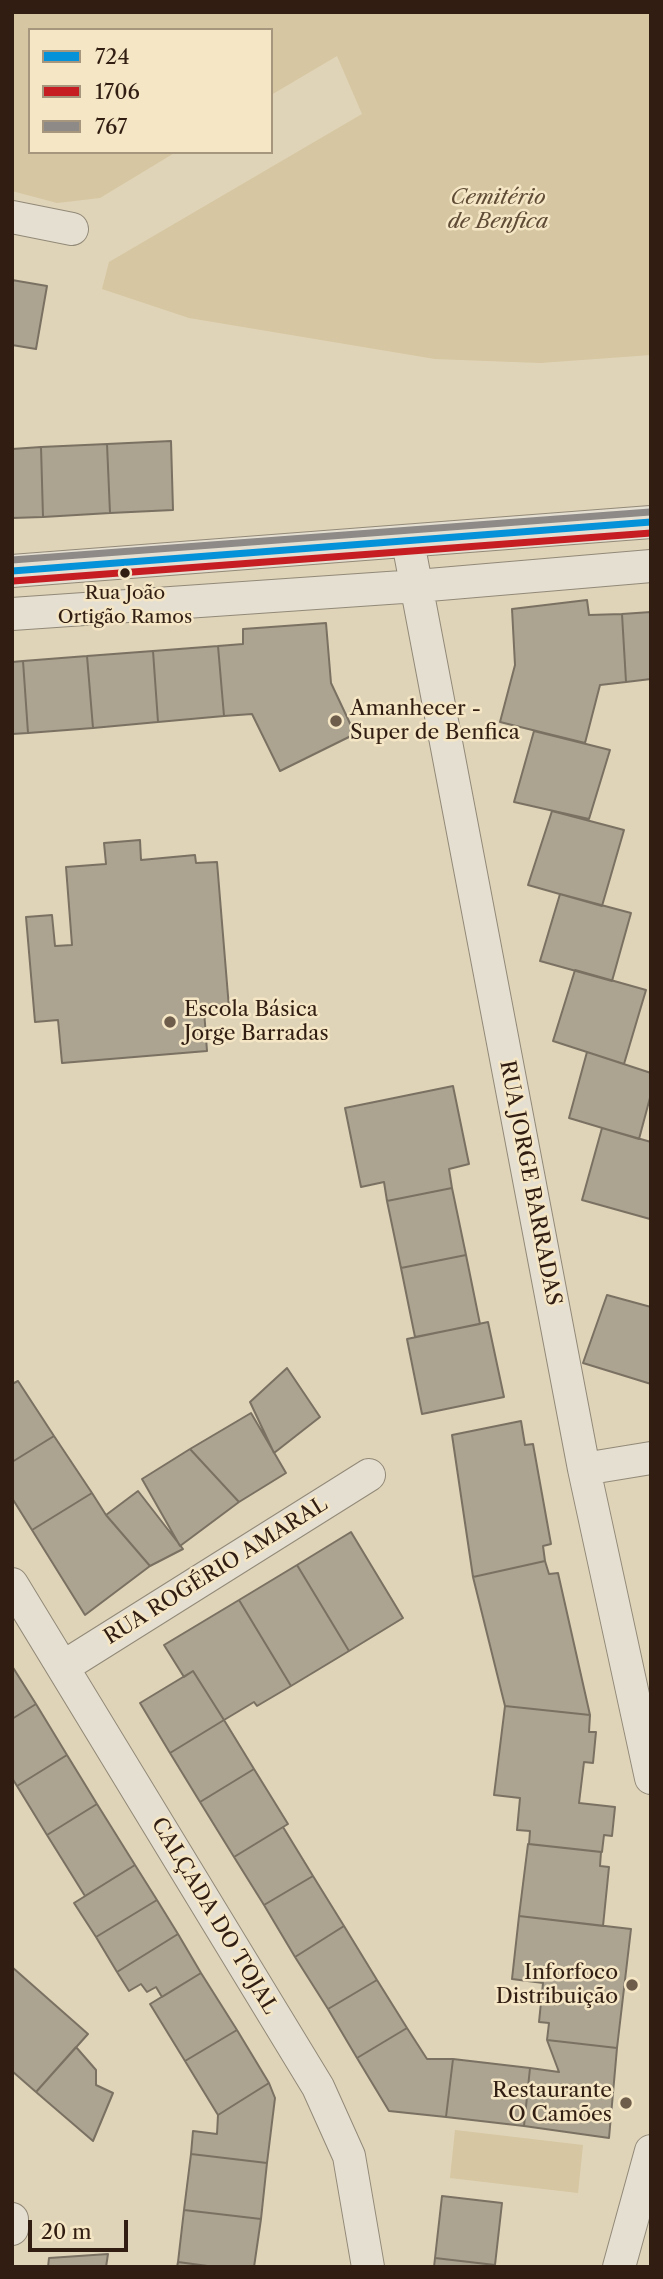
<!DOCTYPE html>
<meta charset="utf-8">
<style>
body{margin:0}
#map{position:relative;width:663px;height:2279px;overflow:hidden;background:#dfd4b8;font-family:"Libre Caslon Text",serif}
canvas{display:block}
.frame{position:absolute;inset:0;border:14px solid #311d11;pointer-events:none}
.legend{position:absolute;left:28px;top:28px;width:245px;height:126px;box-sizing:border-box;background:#f5e7c6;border:2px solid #a7967e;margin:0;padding:9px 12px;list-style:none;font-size:21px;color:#311d11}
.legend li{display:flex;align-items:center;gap:14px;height:35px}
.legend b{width:35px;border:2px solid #a7967e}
.scale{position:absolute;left:28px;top:2220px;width:100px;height:32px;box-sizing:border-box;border:4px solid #311d11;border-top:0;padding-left:9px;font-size:21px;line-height:24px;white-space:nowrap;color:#311d11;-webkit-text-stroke:5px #f5e7c6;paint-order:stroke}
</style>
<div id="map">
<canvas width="663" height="2279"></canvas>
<div class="frame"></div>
<ul class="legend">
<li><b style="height:9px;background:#0592d8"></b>724</li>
<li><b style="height:9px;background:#c61d23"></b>1706</li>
<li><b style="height:9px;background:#8d8a87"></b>767</li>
</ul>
<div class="scale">20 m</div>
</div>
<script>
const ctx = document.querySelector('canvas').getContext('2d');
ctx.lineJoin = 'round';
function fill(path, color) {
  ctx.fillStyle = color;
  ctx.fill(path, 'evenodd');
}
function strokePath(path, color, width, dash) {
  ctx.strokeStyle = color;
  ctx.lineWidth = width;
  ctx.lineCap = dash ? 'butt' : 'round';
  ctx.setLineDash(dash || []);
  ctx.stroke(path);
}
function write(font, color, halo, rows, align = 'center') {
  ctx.font = font + ' "Libre Caslon Text",serif';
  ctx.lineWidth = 5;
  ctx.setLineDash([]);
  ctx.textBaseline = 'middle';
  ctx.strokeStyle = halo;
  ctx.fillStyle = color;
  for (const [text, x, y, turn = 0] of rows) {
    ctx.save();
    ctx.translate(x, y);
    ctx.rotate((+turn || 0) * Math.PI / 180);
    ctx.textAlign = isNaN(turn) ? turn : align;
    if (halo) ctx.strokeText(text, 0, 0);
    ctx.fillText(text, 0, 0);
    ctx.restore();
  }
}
fill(new Path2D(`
 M12 12H651V355L540 363 435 359 189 318 102 289 109 262 362 114 337 56 271 95V30H30V152H176L100 198 57 203 12 191Z
 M455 2130 583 2145 578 2193 450 2178Z`), '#d6c6a1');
const building = new Path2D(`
 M12 280 47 286 36 349 12 345Z
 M171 441 173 510 110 513 107 444Z
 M107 444 110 513 43 517 41 447Z
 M41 447 43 517 12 518V449Z
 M587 600 589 615 622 614 626 682 600 685 585 743 500 722 515 665 512 609Z
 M651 612V679L626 682 622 614Z
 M326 623 331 683 355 734 280 771 252 714 224 716 218 646 243 644V629Z
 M218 646 224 716 158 722 153 651Z
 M153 651 158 722 93 728 87 656Z
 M87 656 93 728 28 733 23 661Z
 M23 661 28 733 12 734V662Z
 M534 731 610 750 589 819 514 802Z
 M552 811 624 830 602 906 528 885Z
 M140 840 141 860 195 855 196 863 217 862 229 1008 204 1010 207 1051 62 1063 58 1020 35 1022 26 917 52 915 55 946 72 945 66 867 106 864 104 843Z
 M560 894 631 913 612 981 540 961Z
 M575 970 646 990 624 1064 553 1041Z
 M587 1052 651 1073V1094L639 1139 569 1118Z
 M453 1086 469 1164 449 1169 452 1188 387 1201 384 1182 361 1187 345 1108Z
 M602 1128 651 1142 650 1219 582 1200Z
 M452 1188 466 1255 401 1268 387 1201Z
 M466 1255 480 1324 415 1337 401 1268Z
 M607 1295 651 1307V1384L583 1363Z
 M488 1322 504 1397 422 1414 407 1339Z
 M287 1368 320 1417 274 1453 250 1402Z
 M18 1381 54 1436 12 1462V1384Z
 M251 1413 286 1473 239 1502 190 1449Z
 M521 1421 525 1445 533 1444 551 1544 543 1546 545 1561 473 1577 452 1435Z
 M54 1436 92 1493 32 1530 12 1498V1462Z
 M190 1449 239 1502 180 1546 142 1479Z
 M138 1491 183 1549 150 1566 106 1515Z
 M92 1493 106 1515 150 1566 85 1615 32 1530Z
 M351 1532 403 1618 349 1651 297 1565Z
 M545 1561 549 1574 558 1573 590 1715 505 1706 473 1577Z
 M297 1565 349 1651 291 1686 239 1600Z
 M239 1600 291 1686 257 1706 254 1702 224 1720 193 1671 184 1677 164 1645Z
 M12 1666 36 1704 12 1719Z
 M193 1671 224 1720 170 1753 140 1703Z
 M36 1704 67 1755 17 1786 12 1778V1719Z
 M505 1706 590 1715 589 1732H596L593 1763 584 1762 579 1803 615 1807 612 1836 604 1835 602 1852 529 1844 530 1831 517 1830 520 1798 494 1795Z
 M224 1720 254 1769 200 1802 170 1753Z
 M67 1755 97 1804 47 1835 17 1786Z
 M254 1769 288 1824 234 1857 200 1802Z
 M97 1804 135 1865 85 1896 47 1835Z
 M283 1827 313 1876 264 1905 234 1857Z
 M528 1844 601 1852 600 1866 609 1867 603 1926 519 1916Z
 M135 1865 157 1900 96 1937 74 1903Z
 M313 1876 344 1926 295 1957 264 1905Z
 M157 1900 178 1934 117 1972 96 1937Z
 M519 1916 631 1929 617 2048 547 2040 549 2023 539 2022 543 1983 512 1979Z
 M344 1926 377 1980 328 2009 295 1957Z
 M178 1934 201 1973 162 1997 156 1987 147 1992 141 1984 129 1991 117 1972Z
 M12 1967 88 2034 36 2092 12 2071Z
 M201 1973 237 2030 185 2061 150 2004Z
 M377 1980 407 2028 357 2058 328 2009Z
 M407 2028 427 2059H453L446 2117 389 2111 357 2058Z
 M237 2030 269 2083 218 2115 185 2061Z
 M547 2040 617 2048 609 2138 524 2126 530 2068 559 2072Z
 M76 2047 96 2070V2085L113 2093 93 2141 36 2092Z
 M453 2059 530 2068 524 2126 446 2117Z
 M269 2083 275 2098 267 2163 191 2154 193 2131 217 2134 218 2115Z
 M191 2154 267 2163 261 2219 184 2210Z
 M442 2196 502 2203 495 2265 435 2258Z
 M184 2210 261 2219 254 2267H215L178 2262Z
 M108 2254 106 2267H48L49 2258Z
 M435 2258 495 2265V2267H434Z
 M178 2262 215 2267H177Z`);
fill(building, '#aca491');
strokePath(building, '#7a7162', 2);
const minor = new Path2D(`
 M12 217 72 229
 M408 542 584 1469 651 1778
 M12 571 651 522
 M12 614 417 586 651 566
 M584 1469 651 1458
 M12 1584 318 2087 349 2156 368 2267
 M63 1667 369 1475
 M12 2219V2229
 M619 2267 651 2151`);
strokePath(minor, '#928978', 34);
strokePath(minor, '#e5dfd1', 32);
strokePath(new Path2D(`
 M12 571 651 522`), '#0592d8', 7);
strokePath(new Path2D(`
 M13 581 651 533`), '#c61d23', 7);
strokePath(new Path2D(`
 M12 560 650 512`), '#8d8a87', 7);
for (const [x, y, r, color] of [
 [125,573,6,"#311d11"],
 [336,721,7,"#6e5d4b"],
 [170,1022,7,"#6e5d4b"],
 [632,1985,7,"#6e5d4b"],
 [626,2103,7,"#6e5d4b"]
]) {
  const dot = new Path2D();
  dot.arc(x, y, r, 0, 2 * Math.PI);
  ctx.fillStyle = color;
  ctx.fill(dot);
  strokePath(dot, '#f5e7c6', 2.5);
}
write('19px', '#311d11', '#f5e7c6', [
 ["Rua João",125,594],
 ["Ortigão Ramos",125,618]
]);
write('italic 21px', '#604c36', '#f5e7c6', [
 ["Cemitério",498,198],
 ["de Benfica",498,222]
]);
write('21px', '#311d11', '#f5e7c6', [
 ["Amanhecer -",350,709],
 ["Super de Benfica",350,733],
 ["Escola Básica",184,1010],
 ["Jorge Barradas",184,1034],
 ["Inforfoco",618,1973,"right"],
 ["Distribuição",618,1997,"right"],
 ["Restaurante",612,2091,"right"],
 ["O Camões",612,2115,"right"]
], 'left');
write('21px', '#311d11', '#f5e7c6', [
 ["RUA JORGE BARRADAS",530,1183,79],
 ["RUA ROGÉRIO AMARAL",216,1571,-32],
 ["CALÇADA DO TOJAL",214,1916,59]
]);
</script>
